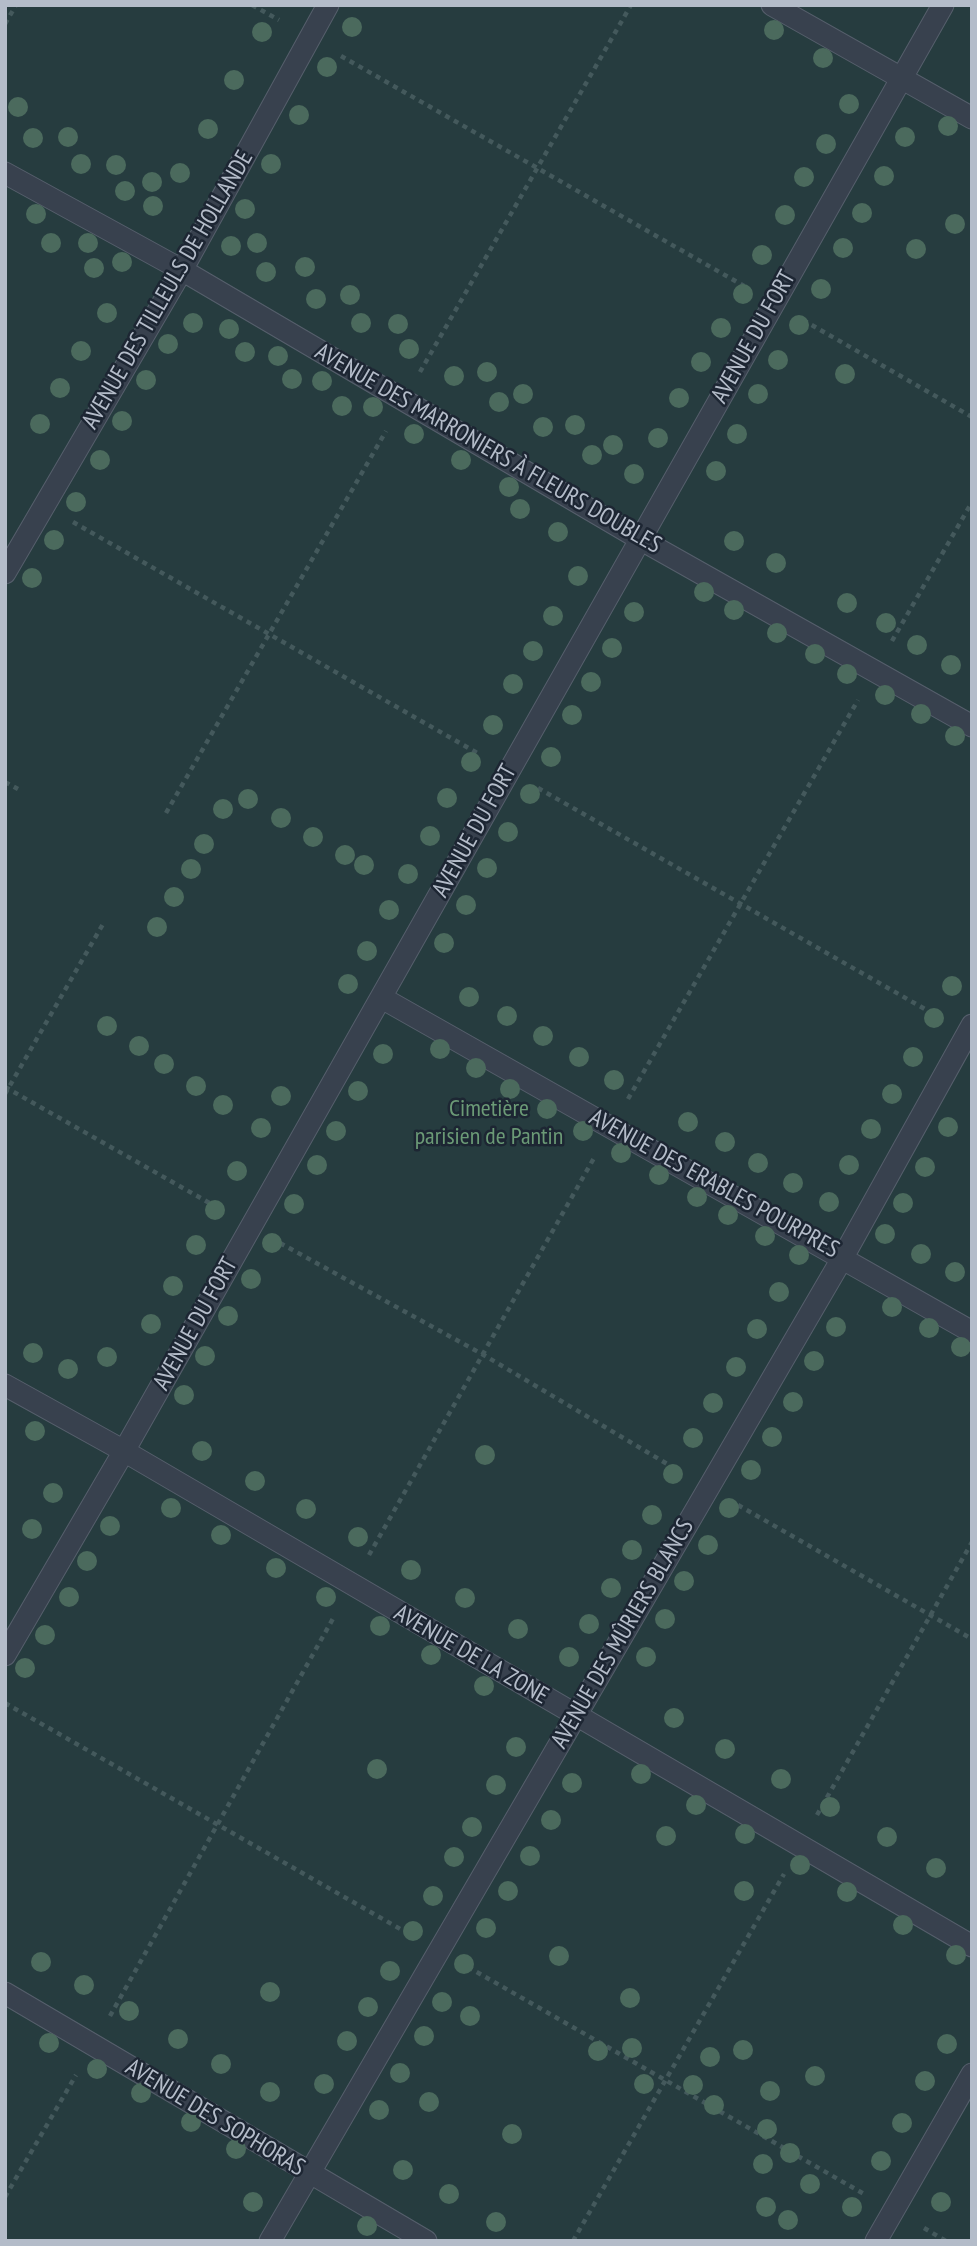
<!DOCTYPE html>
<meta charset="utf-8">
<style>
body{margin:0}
#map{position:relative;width:977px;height:2246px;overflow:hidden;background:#242f3e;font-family:"PT Sans Narrow",sans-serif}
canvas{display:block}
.frame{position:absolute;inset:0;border:7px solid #b4bcc9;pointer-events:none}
</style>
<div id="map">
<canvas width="977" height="2246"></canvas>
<div class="frame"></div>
</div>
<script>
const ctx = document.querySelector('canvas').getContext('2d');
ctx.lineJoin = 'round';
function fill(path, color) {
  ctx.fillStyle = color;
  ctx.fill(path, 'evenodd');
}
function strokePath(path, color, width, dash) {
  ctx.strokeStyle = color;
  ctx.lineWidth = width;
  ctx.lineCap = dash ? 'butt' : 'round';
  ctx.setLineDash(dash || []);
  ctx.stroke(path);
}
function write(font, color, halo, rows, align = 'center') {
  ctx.font = font + ' "PT Sans Narrow",sans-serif';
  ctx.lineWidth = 5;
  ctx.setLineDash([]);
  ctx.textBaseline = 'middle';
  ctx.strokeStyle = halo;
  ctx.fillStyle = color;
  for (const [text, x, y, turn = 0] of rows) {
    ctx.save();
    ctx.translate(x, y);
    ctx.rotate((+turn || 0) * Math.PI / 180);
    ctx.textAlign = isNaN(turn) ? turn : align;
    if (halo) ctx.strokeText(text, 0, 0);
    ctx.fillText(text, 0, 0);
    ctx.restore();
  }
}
fill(new Path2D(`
 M5 5H972V2241H5Z`), '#263c3f');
const service = new Path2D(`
 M772 5 972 118
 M5 173 182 270 640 539 972 726
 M5 573 182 270 328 5
 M382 998 972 1332
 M5 1385 124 1451 972 1946
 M5 1655 124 1451 943 5
 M5 1993 426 2241
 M270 2241 843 1257 972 1025
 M876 2241 972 2074`);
strokePath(service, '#565f6c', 23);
strokePath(new Path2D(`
 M252 5 279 20
 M5 24 16 5
 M341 56 744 286
 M803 320 972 417
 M420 372 631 5
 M73 522 479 754
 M892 641 972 502
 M5 782 18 789
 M538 788 937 1016
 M166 813 386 431
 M5 1087 220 1209
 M5 1094 103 924
 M628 1099 858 700
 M280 1243 482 1354 679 1471
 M738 1505 972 1639
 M369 1555 594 1158
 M5 1703 409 1934
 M817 1815 972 1542
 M468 1967 864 2194
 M110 2016 335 1615
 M5 2197 76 2075
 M924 2228 946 2241
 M573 2241 784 1874`), '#44595c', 4.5, [5, 5]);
strokePath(service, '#38414e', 21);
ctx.fillStyle = '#4b6a5d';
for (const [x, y] of [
 [352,27],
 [774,30],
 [262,32],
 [823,58],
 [327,67],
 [234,80],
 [849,104],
 [18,107],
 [299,115],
 [948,126],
 [208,129],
 [68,137],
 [905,137],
 [33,138],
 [826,144],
 [81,164],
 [271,164],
 [116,165],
 [180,173],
 [884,176],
 [804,177],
 [152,182],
 [125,191],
 [153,206],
 [245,209],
 [862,213],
 [36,214],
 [785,215],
 [955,224],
 [51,243],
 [88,243],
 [257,243],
 [231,246],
 [843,248],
 [916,249],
 [762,255],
 [122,262],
 [305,267],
 [94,268],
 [266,272],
 [821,289],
 [743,294],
 [350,295],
 [316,299],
 [107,313],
 [193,323],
 [361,323],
 [398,324],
 [799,325],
 [721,328],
 [229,329],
 [168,344],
 [409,349],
 [81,351],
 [245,352],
 [278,356],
 [778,360],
 [701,362],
 [487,372],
 [845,374],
 [454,376],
 [292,379],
 [146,380],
 [322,381],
 [60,388],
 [523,394],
 [758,394],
 [679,398],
 [499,402],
 [342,406],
 [373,407],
 [122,421],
 [40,424],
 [575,425],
 [543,427],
 [414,434],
 [737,434],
 [658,438],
 [613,445],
 [592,455],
 [100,460],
 [461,460],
 [716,471],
 [634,474],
 [509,487],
 [76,502],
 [520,509],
 [558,532],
 [54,540],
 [734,541],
 [776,563],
 [578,576],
 [32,578],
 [704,592],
 [847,603],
 [734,610],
 [634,612],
 [553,616],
 [886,623],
 [777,633],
 [917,645],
 [612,648],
 [533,651],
 [815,654],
 [951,665],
 [847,674],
 [591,682],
 [513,684],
 [885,695],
 [921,714],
 [572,715],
 [493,725],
 [955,736],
 [551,757],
 [471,762],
 [530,794],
 [447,798],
 [248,799],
 [223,809],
 [281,818],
 [508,832],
 [430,836],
 [313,837],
 [204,844],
 [345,855],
 [364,865],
 [487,868],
 [191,869],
 [408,874],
 [174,897],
 [466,905],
 [389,910],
 [157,927],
 [444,943],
 [367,951],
 [348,984],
 [952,986],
 [469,997],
 [507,1016],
 [934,1018],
 [107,1026],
 [543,1036],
 [139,1046],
 [440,1049],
 [383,1054],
 [579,1057],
 [913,1057],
 [164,1064],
 [476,1068],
 [614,1080],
 [196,1086],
 [510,1089],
 [358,1091],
 [892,1094],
 [281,1096],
 [223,1105],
 [547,1109],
 [688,1122],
 [948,1127],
 [261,1128],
 [871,1129],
 [336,1131],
 [583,1131],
 [725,1142],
 [621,1153],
 [758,1163],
 [317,1165],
 [849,1165],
 [925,1167],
 [237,1171],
 [659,1175],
 [793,1183],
 [697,1197],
 [829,1202],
 [903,1203],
 [294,1204],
 [215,1210],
 [728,1215],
 [885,1234],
 [765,1236],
 [272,1243],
 [196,1245],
 [921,1254],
 [799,1255],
 [955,1272],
 [251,1279],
 [173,1286],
 [779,1292],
 [892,1307],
 [228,1316],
 [151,1324],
 [836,1327],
 [929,1328],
 [757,1329],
 [961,1347],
 [33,1353],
 [205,1356],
 [107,1357],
 [814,1361],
 [736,1367],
 [68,1369],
 [184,1395],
 [793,1402],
 [713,1403],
 [35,1431],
 [772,1437],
 [693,1438],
 [202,1451],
 [485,1455],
 [751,1470],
 [673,1474],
 [255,1481],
 [53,1493],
 [171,1508],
 [729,1508],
 [306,1509],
 [652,1515],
 [110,1526],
 [32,1529],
 [221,1535],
 [358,1537],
 [708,1545],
 [632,1550],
 [87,1561],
 [276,1568],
 [411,1570],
 [684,1581],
 [611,1588],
 [69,1597],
 [326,1597],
 [465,1598],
 [665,1619],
 [589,1624],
 [380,1626],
 [518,1629],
 [45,1635],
 [431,1655],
 [569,1657],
 [646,1657],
 [25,1668],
 [484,1686],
 [674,1718],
 [516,1747],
 [725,1749],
 [377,1769],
 [641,1774],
 [781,1779],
 [572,1783],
 [496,1785],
 [696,1805],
 [830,1807],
 [551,1820],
 [472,1827],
 [745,1834],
 [666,1836],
 [887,1837],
 [530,1856],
 [454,1857],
 [800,1865],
 [936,1868],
 [508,1891],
 [744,1891],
 [847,1892],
 [433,1896],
 [903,1925],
 [486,1928],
 [413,1931],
 [956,1955],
 [559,1956],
 [41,1962],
 [464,1964],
 [390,1971],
 [84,1985],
 [270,1992],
 [630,1998],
 [442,2002],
 [368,2007],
 [129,2011],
 [470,2016],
 [424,2036],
 [178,2039],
 [347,2041],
 [49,2043],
 [947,2044],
 [632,2048],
 [743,2050],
 [598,2051],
 [710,2057],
 [221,2064],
 [97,2069],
 [400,2073],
 [815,2076],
 [925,2081],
 [324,2084],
 [644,2084],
 [693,2085],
 [770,2091],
 [270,2092],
 [141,2093],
 [429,2102],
 [714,2105],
 [379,2110],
 [191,2122],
 [902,2123],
 [767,2129],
 [512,2134],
 [236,2149],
 [790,2153],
 [881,2161],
 [763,2164],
 [403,2170],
 [810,2184],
 [449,2194],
 [253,2202],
 [941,2202],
 [766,2207],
 [852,2207],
 [788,2220],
 [496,2222],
 [367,2226]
]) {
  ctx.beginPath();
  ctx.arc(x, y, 10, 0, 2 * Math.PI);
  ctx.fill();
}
write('24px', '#b4bcc9', '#1d2633', [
 ["AVENUE DES TILLEULS DE HOLLANDE",168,290,-60],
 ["AVENUE DU FORT",754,337,-61],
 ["AVENUE DES MARRONIERS À FLEURS DOUBLES",488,449,30],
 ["AVENUE DU FORT",475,831,-61],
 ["AVENUE DES ERABLES POURPRES",714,1184,29],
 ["AVENUE DU FORT",196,1324,-61],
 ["AVENUE DES MÛRIERS BLANCS",623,1634,-60],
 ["AVENUE DE LA ZONE",471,1655,30],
 ["AVENUE DES SOPHORAS",215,2118,31]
]);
write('24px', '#6b9a76', '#1d2633', [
 ["Cimetière",489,1109],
 ["parisien de Pantin",489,1137]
]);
</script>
